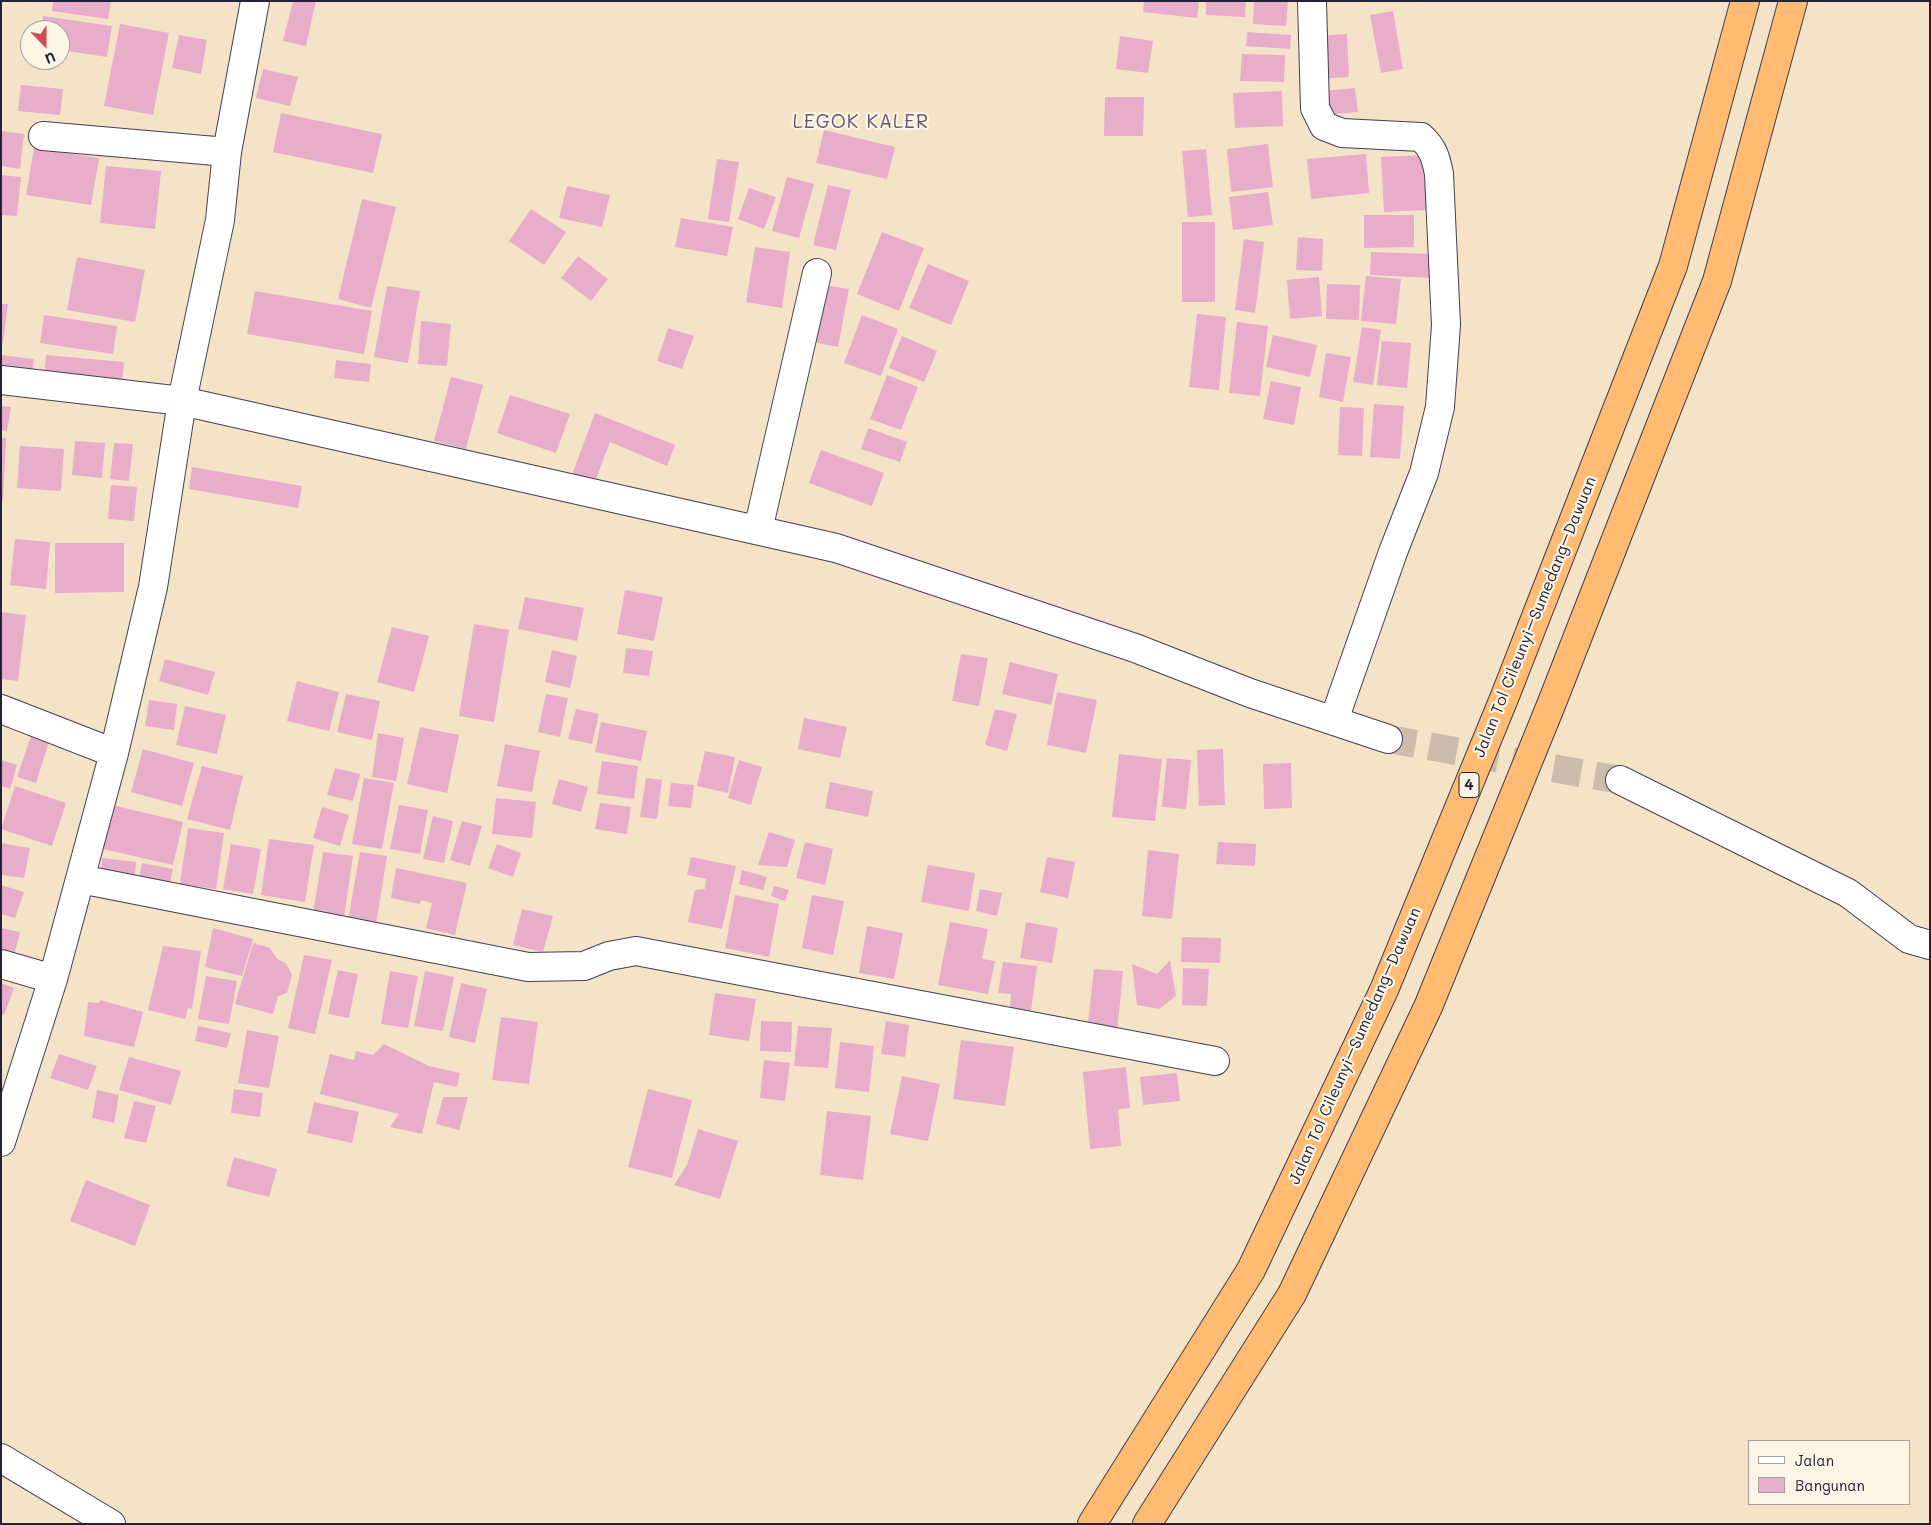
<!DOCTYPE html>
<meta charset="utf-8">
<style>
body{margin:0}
#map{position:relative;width:1931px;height:1525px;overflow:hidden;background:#f5e3c8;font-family:Mali,sans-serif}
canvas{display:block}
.frame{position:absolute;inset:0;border:2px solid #22223b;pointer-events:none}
.legend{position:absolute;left:1748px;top:1440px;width:162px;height:65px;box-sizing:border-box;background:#fcf5e5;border:1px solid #a5a1a1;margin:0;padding:6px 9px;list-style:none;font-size:15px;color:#22223b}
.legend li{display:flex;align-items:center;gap:10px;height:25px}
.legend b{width:25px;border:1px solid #a5a1a1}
.north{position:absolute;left:20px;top:20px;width:50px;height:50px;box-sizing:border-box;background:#fcf5e5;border:1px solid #a5a1a1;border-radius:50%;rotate:158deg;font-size:14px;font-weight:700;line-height:20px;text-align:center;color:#22223b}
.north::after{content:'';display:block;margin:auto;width:18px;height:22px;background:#d1495b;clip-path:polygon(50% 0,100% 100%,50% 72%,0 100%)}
</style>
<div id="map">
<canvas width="1931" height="1525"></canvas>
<div class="frame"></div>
<ul class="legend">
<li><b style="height:6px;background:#fff"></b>Jalan</li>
<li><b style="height:14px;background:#e9adcc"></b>Bangunan</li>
</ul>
<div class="north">U</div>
</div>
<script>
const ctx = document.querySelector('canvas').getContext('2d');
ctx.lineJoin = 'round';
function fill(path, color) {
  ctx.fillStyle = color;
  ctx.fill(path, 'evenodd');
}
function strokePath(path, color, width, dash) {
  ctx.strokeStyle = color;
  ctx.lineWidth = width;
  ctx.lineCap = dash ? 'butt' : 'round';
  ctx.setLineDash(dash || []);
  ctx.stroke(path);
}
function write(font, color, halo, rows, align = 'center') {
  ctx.font = font + ' Mali,sans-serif';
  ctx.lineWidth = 4.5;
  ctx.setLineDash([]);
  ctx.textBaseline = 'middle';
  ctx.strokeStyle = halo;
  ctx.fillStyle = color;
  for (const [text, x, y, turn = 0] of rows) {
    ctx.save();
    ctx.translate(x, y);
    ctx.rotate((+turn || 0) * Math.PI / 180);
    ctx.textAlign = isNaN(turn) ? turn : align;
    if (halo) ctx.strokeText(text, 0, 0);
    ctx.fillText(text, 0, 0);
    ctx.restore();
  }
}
fill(new Path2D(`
 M53 1H111L108 19 52 11Z
 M293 1H316L306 46 283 41Z
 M1144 1H1199L1197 18 1143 12Z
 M1206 1H1246L1245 17 1206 15Z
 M1254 1H1288L1286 26 1253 24Z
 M1393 11 1403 69 1381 73 1370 15Z
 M43 16 112 26 107 57 60 50V30H41Z
 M120 24 169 33 153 115 104 106Z
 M1247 32 1291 35 1290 49 1246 46Z
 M1347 34 1349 77 1319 79 1317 36Z
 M179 35 207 40 201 74 172 68Z
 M1120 36 1153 41 1148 73 1116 69Z
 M1242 54 1285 55 1284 82 1240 81Z
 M263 69 298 77 290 106 256 98Z
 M21 85 63 89 60 115 18 111Z
 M1355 88 1358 112 1324 115 1322 91Z
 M1282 91 1283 126 1235 128 1233 93Z
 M1105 97H1144L1143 136H1104Z
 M281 113 382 134 373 173 273 152Z
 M824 130 895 147 887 179 816 163Z
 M1 131 24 134 20 169 1 166Z
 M1268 144 1273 187 1231 192 1227 149Z
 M34 148 99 158 91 205 26 195Z
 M1206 149 1212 215 1188 217 1182 151Z
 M1366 154 1369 193 1311 199 1307 159Z
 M1425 155 1428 210 1384 212 1381 157Z
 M717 159 739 162 729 222 708 219Z
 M106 166 161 171 155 229 100 223Z
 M1 175 21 177 17 216 1 215Z
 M787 177 814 184 799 238 772 231Z
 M828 185 851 190 836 250 813 245Z
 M567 186 610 195 602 227 559 218Z
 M749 188 776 197 764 229 738 219Z
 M1268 192 1273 225 1233 230 1229 197Z
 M362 199 396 207 371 308 338 299Z
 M531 209 566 232 544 265 509 241Z
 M1364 215H1414V247L1364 248Z
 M681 218 733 227 727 256 675 247Z
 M1182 222H1215V302H1182Z
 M882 232 924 248 899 311 857 294Z
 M1298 237 1323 239 1322 271 1296 270Z
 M1244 239 1264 242 1255 313 1235 310Z
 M755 247 790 252 782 308 746 302Z
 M1371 252 1434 254 1433 278 1370 275Z
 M578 256 608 279 591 301 561 278Z
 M77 257 145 270 135 322 67 310Z
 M928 264 969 281 951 325 909 308Z
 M1366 276 1401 279 1396 324 1361 321Z
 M1319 277 1322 316 1290 319 1287 280Z
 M1327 284 1360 285 1359 320 1326 319Z
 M824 285 849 289 838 347 813 342Z
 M387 286 420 291 408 363 374 357Z
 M255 291 372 311 364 354 247 334Z
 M1 304H8L3 343H1Z
 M1197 314 1226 317 1219 390 1189 387Z
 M44 315 117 326 113 354 40 343Z
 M862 315 898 329 881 376 844 363Z
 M421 321 451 324 447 366 418 364Z
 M1237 322 1268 326 1260 396 1229 393Z
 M1362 327 1381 330 1373 385 1353 382Z
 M668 328 694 336 682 369 657 361Z
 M1273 335 1317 345 1310 377 1266 367Z
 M902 336 937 351 924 382 889 368Z
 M1382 341 1411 343 1407 388 1377 385Z
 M1326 353 1351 357 1343 402 1319 397Z
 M1 355 34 359 31 384 1 381Z
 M46 355 124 362 121 395 43 388Z
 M336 360 371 364 369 382 334 378Z
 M887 375 918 387 901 430 870 419Z
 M451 377 483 385 466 449 434 441Z
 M1271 381 1301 387 1294 425 1263 419Z
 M510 395 570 414 556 453 497 433Z
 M1374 404 1404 406 1400 459 1370 457Z
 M1 406 11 407 7 431 1 430Z
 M1340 407 1364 408 1362 456 1338 455Z
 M595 413 675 445 667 466 610 442 591 492 569 483Z
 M868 428 907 442 900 462 861 449Z
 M1 438H6L3 500H1Z
 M75 441 105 443 102 478 72 475Z
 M114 443 133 444 129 481 110 479Z
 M20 446 64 449 61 491 17 488Z
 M821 450 884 473 872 506 809 483Z
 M192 467 302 486 298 508 189 489Z
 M111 485 137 487 134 521 108 519Z
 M15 539 50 542 46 589 10 585Z
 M55 543H124V592L55 593Z
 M625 590 663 597 654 641 617 634Z
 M525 597 584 608 577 641 518 629Z
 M1 612 26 615 18 681 1 679Z
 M474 624 509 630 494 722 459 716Z
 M392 627 429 636 414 692 377 682Z
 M626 648 653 651 649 676 623 673Z
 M552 650 577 656 570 688 545 682Z
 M961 654 988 658 979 706 952 701Z
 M165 659 215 672 208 695 159 681Z
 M1010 662 1058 674 1051 705 1002 694Z
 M297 681 339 692 329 731 287 721Z
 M1057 692 1097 700 1086 753 1047 745Z
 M346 694 380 701 372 740 337 732Z
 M546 694 568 698 560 737 538 732Z
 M149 700 177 704 174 730 145 726Z
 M185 706 226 715 217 754 176 745Z
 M576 709 599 714 592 744 568 739Z
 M995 709 1017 714 1007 751 985 745Z
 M804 718 847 727 840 758 798 749Z
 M601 722 647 731 641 761 595 752Z
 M420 727 459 735 447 793 407 784Z
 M378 733 404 738 396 781 372 777Z
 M31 736 49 742 36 783 17 777Z
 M505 744 540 751 532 792 497 786Z
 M143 749 194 763 182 806 131 792Z
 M1223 749 1225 805 1199 806 1197 750Z
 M705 751 735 757 728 793 697 786Z
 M1119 754 1162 759 1155 821 1112 817Z
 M1167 758 1191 760 1186 809 1162 807Z
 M1 760 17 765 10 789 1 786Z
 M739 760 762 767 751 805 728 798Z
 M602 761 638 766 634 799 597 794Z
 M1291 763 1292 808 1264 809 1263 764Z
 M202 766 243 776 230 830 187 819Z
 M335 768 360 774 353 801 327 795Z
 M364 778 394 783 382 849 352 844Z
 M646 778 662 780 657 819 640 817Z
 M559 779 588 787 581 812 552 804Z
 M830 782 873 791 868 817 825 808Z
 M671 783 694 785 691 808 668 806Z
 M15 786 66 803 52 846 1 829Z
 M496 798 536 802 532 838 492 834Z
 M600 803 631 807 627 834 595 829Z
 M108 804 183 822 173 865 98 848Z
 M399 805 428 810 420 854 390 849Z
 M322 807 349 815 340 846 313 838Z
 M433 816 453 821 444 863 423 859Z
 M462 821 482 826 470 866 450 860Z
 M188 828 224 833 216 889 180 884Z
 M769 832 795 840 787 867 758 865Z
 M269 839 314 845 305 902 261 895Z
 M805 842 833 849 825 885 796 878Z
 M1218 842 1256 844 1255 866 1216 864Z
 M1 843 30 848 24 878 1 875Z
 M231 844 261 849 253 894 223 889Z
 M497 844 521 853 513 877 488 868Z
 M1148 850 1179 854 1172 919 1142 916Z
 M323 852 353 856 343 925 312 920Z
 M360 852 387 856 375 931 347 927Z
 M691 857 736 866 722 929 688 922 695 890 705 889 706 879 687 875Z
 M1047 857 1075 862 1068 898 1040 892Z
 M102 858 136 862 134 885 100 882Z
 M142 863 173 869 168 893 137 887Z
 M928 865 975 873 969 911 921 902Z
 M396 868 467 883 455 935 426 928 432 903 421 900 420 904 391 898Z
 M742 870 767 877 763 890 739 884Z
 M1 885 24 892 15 918 1 914Z
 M774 886 789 890 785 901 771 896Z
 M980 889 1002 893 997 916 976 911Z
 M735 895 779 904 769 957 725 948Z
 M812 895 844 901 833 955 802 948Z
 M522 909 553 916 543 952 513 945Z
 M950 922 988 929 982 959 995 961 988 994 938 985Z
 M1026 922 1058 928 1052 963 1020 958Z
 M867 926 903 933 894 979 859 973Z
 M1 928 20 932 12 964 1 961Z
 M213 928 253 939 242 976 205 967Z
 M1182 937 1221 938 1220 963 1181 962Z
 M253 943 270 948 277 959 286 963 292 975 287 993 278 996 273 1014 235 1004Z
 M163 946 201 951 192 1009 188 1008 185 1019 148 1010Z
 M304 955 332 960 315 1034 288 1028Z
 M1170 960 1176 996 1159 1009 1137 1005 1132 964 1157 974Z
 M1003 962 1037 966 1031 1011 1010 1008 1011 994 998 993Z
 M1183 968 1209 969 1207 1006 1182 1005Z
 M1094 969 1123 971 1117 1034 1087 1031Z
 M338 970 358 974 349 1018 328 1014Z
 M390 971 418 976 408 1028 381 1024Z
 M425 971 454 977 443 1031 414 1026Z
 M206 976 237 981 229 1024 198 1019Z
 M1 983 14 988 4 1015 1 1014Z
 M461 983 487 989 475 1043 449 1037Z
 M715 993 756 999 749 1041 709 1035Z
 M100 1000 143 1012 134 1047 84 1036 88 1002 99 1003Z
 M501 1017 538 1022 529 1084 492 1080Z
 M761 1021 792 1022 791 1052 760 1051Z
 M886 1021 909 1025 905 1057 881 1054Z
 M198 1026 231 1033 227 1048 195 1041Z
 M798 1026 832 1028 828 1068 794 1066Z
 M247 1030 279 1036 269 1088 238 1083Z
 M961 1040 1014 1047 1005 1106 953 1099Z
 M840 1042 874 1046 869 1092 835 1088Z
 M384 1044 429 1066 460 1073 457 1087 434 1082 422 1134 390 1127 399 1114 320 1094 330 1054 354 1060 356 1051 373 1055Z
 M59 1054 97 1066 88 1090 50 1078Z
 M129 1057 181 1071 171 1105 119 1090Z
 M764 1060 790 1063 785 1101 760 1098Z
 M1126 1067 1130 1108 1118 1109 1121 1146 1090 1149 1083 1072Z
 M1177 1073 1180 1101 1143 1105 1140 1077Z
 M902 1076 940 1084 928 1141 890 1134Z
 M234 1089 263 1093 260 1117 231 1113Z
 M648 1089 692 1100 672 1178 628 1167Z
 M97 1090 119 1095 114 1123 92 1118Z
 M443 1097H468L459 1130 436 1124Z
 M134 1101 156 1106 146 1143 124 1138Z
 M314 1102 359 1112 352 1143 307 1133Z
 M827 1111 871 1116 863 1180 820 1175Z
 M698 1129 738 1141 720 1199 674 1185 687 1165Z
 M234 1157 277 1169 269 1197 226 1186Z
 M86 1180 150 1205 135 1246 70 1221Z`), '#e9adcc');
strokePath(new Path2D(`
 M1388 739 1620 780`), '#cbbcac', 28, [28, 14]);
const minor = new Path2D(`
 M1312 1 1315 108 1324 126 1342 133 1421 137C1433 148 1436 158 1439 174L1446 325 1440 407 1424 473 1393 552 1334 720
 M43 136 227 152
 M1 380 182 401 836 548 1135 648 1250 693 1388 739
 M758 530 817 273
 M1 709 114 753
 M1620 780 1848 893 1909 939 1930 945
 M80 879 528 967 584 966 609 956 636 951 1215 1061
 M1 964 53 979
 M1 1142 53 979 80 879 114 753 153 587 182 401 220 220 227 152 255 1
 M1 1458 111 1524`);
const motorway = new Path2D(`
 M1092 1524 1251 1270 1384 990 1505 696 1673 266 1745 1
 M1147 1524 1292 1294 1428 1007 1551 705 1717 281 1793 1`);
strokePath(minor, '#423f50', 30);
strokePath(motorway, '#423f50', 30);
strokePath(minor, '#fff', 28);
strokePath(motorway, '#febb71', 28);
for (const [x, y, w] of [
 [1469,785,20]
]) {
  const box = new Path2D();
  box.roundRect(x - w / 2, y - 12.5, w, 25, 4);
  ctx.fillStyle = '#fcf5e5';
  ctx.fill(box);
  strokePath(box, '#22223b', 1);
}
write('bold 15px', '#22223b', null, [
 ["4",1469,785]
]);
write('16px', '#22223b', '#fcf5e5', [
 ["Jalan Tol Cileunyi–Sumedang–Dawuan",1535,617,-68],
 ["Jalan Tol Cileunyi–Sumedang–Dawuan",1355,1046,-66]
]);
ctx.letterSpacing = '1px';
write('19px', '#68536e', '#fcf5e5', [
 ["LEGOK KALER",861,122]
]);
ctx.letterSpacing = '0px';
</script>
